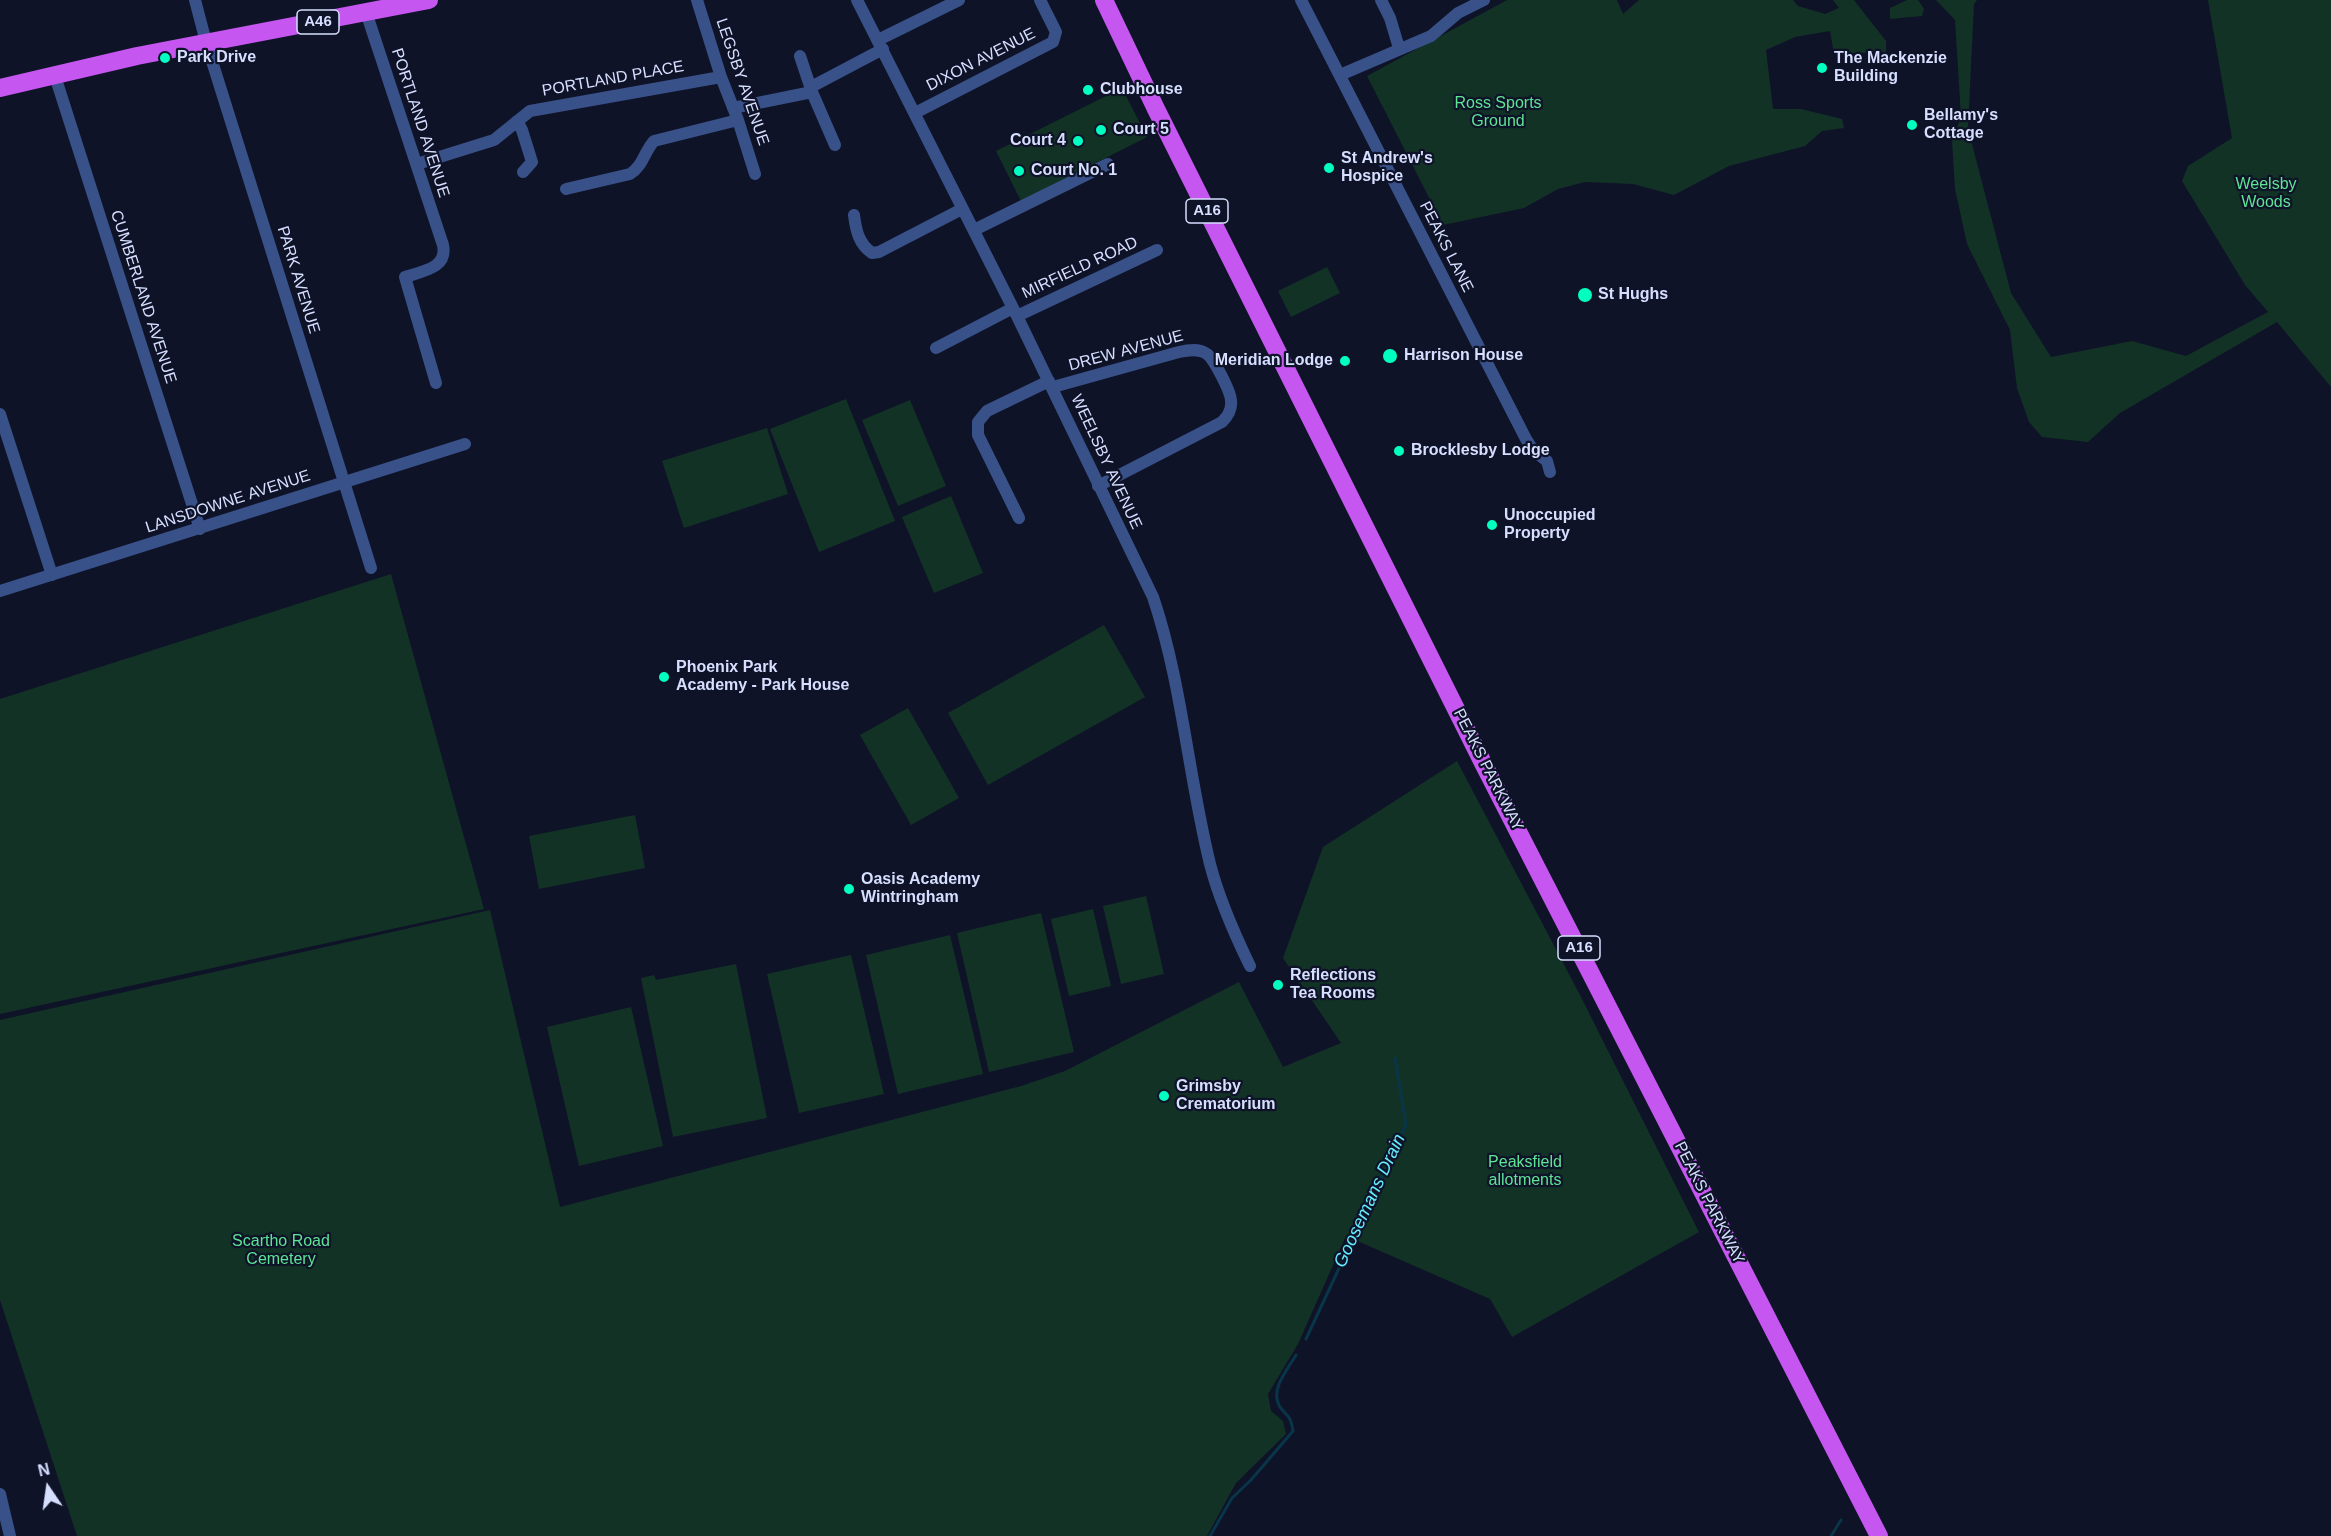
<!DOCTYPE html>
<style>
body{margin:0}
#map{position:relative;width:2331px;height:1536px;overflow:hidden;background:#0f1328;font-family:Arial,sans-serif}
canvas{display:block}
.north{position:absolute;left:18px;top:1458px;width:60px;height:60px;-webkit-text-stroke:4px #0f1328;paint-order:stroke;rotate:347deg;font-size:16px;font-weight:700;line-height:24px;text-align:center;color:#d6dfff}
.north::after{content:'';display:block;margin:auto;width:21px;height:27px;background:#d6dfff;clip-path:polygon(50% 0,100% 100%,50% 72%,0 100%)}
</style>
<div id="map">
<canvas width="2331" height="1536"></canvas>
<div class="north">N</div>
</div>
<script>
const ctx = document.querySelector('canvas').getContext('2d');
ctx.lineJoin = 'round';
function fill(path, color) {
  ctx.fillStyle = color;
  ctx.fill(path, 'evenodd');
}
function strokePath(path, color, width, dash) {
  ctx.strokeStyle = color;
  ctx.lineWidth = width;
  ctx.lineCap = dash ? 'butt' : 'round';
  ctx.setLineDash(dash || []);
  ctx.stroke(path);
}
function write(font, color, halo, rows, align = 'center') {
  ctx.font = font + ' Arial,sans-serif';
  ctx.lineWidth = 4.5;
  ctx.setLineDash([]);
  ctx.textBaseline = 'middle';
  ctx.strokeStyle = halo;
  ctx.fillStyle = color;
  for (const [text, x, y, turn = 0] of rows) {
    ctx.save();
    ctx.translate(x, y);
    ctx.rotate((+turn || 0) * Math.PI / 180);
    ctx.textAlign = isNaN(turn) ? turn : align;
    if (halo) ctx.strokeText(text, 0, 0);
    ctx.fillText(text, 0, 0);
    ctx.restore();
  }
}
fill(new Path2D(`
 M1507 0H1617L1623 14 1639 0H1793L1798 6 1825 14 1839 8 1833 0H1854L1886 41V52L1834 54 1830 31 1795 37 1766 50 1773 109H1801L1842 119 1844 128 1822 131 1805 146 1729 166 1674 195 1633 184 1585 182 1558 189 1524 208 1443 225 1367 76Z
 M1907 0H1918L1924 9 1922 16 1890 19V8Z
 M1936 0H1977L1974 4 1968 129 2011 293 2051 357 2132 341 2186 356 2268 312 2245 285 2182 181 2188 166 2232 138 2208 0H2331V387L2277 322 2120 413 2088 442 2042 437 2029 422 2017 388 2010 330 1967 244 1955 189 1952 140 1961 117 1955 20Z
 M1122 88 1147 137 1021 201 996 151Z
 M1327 267 1340 293 1291 317 1278 291Z
 M846 399 895 521 819 552 770 429Z
 M910 400 946 486 898 506 862 420Z
 M767 428 788 494 684 528 662 461Z
 M951 496 983 573 934 593 902 517Z
 M391 574 484 909 0 1014V699Z
 M1104 625 1145 697 988 785 948 713Z
 M908 708 959 798 911 825 860 735Z
 M1457 761 1580 995 1699 1232 1512 1337 1490 1299 1346 1236 1298 1344 1268 1394 1271 1411 1283 1421 1286 1434 1236 1483 1207 1536H77L0 1300V1020L490 910 560 1207 1021 1086 1065 1071 1239 982 1283 1067 1341 1043 1283 958 1323 847Z
 M635 815 645 868 539 889 529 836Z
 M1146 896 1164 974 1121 984 1103 906Z
 M1093 909 1111 986 1069 996 1051 919Z
 M1041 913 1074 1052 989 1072 957 933Z
 M950 935 983 1074 898 1094 866 955Z
 M851 955 884 1094 799 1113 767 974Z
 M736 964 767 1118 673 1137 641 978 654 975 656 980Z
 M631 1007 663 1146 579 1166 547 1027Z`), '#123226');
strokePath(new Path2D(`
 M1306 1339 1406 1125 1395 1058
 M1210 1536 1232 1498 1251 1480 1293 1431C1290 1414 1289 1419 1280 1407 1269 1390 1288 1369 1296 1355
 M1831 1536 1841 1520`), '#093548', 3);
strokePath(new Path2D(`
 M195 0 206 42 371 568
 M697 0 721 77 738 120 755 174
 M857 0 1017 316 1153 597C1182 683 1188 775 1210 864 1219 899 1234 933 1250 966
 M1301 0 1526 439 1533 450 1547 461 1550 472
 M1381 0 1390 18 1399 48
 M366 12 443 245C448 268 423 271 405 277L436 383
 M878 40 959 0
 M800 56 812 92 835 145
 M1340 75 1431 36 1458 13 1484 0
 M55 76 200 529
 M811 87 883 49
 M733 108 812 92
 M915 113 1053 42 1056 32 1040 0
 M517 121 522 130 532 162 523 172
 M417 164 494 140 530 111 721 77
 M566 189 630 174C643 166 644 152 654 141L738 120
 M854 215C856 231 859 244 872 253L879 252 962 209
 M974 230 1108 164
 M1017 316 1157 250
 M936 348 1013 308
 M1053 387 1179 352C1188 350 1199 348 1207 354 1214 359 1231 392 1231 401 1232 409 1228 416 1222 422L1098 486
 M0 414 52 575
 M1019 518 978 435V422L987 411 1049 381
 M0 591 465 444
 M0 1494 10 1536`), '#395189', 12);
strokePath(new Path2D(`
 M1104 0 1156 109 1484 765 1879 1536
 M0 88 137 56 429 0`), '#c557f0', 18);
for (const [x, y, r, color] of [
 [165,58,6,"#02ffc2"],
 [1822,68,6,"#02ffc2"],
 [1088,90,6,"#02ffc2"],
 [1912,125,6,"#02ffc2"],
 [1101,130,6,"#02ffc2"],
 [1078,141,6,"#02ffc2"],
 [1329,168,6,"#02ffc2"],
 [1019,171,6,"#02ffc2"],
 [1585,295,8,"#02ffc2"],
 [1390,356,8,"#02ffc2"],
 [1345,361,6,"#02ffc2"],
 [1399,451,6,"#02ffc2"],
 [1492,525,6,"#02ffc2"],
 [664,677,6,"#02ffc2"],
 [849,889,6,"#02ffc2"],
 [1278,985,6,"#02ffc2"],
 [1164,1096,6,"#02ffc2"]
]) {
  const dot = new Path2D();
  dot.arc(x, y, r, 0, 2 * Math.PI);
  ctx.fillStyle = color;
  ctx.fill(dot);
  strokePath(dot, '#0f1328', 2);
}
for (const [x, y, w] of [
 [318,22,42],
 [1207,211,42],
 [1579,948,42]
]) {
  const box = new Path2D();
  box.roundRect(x - w / 2, y - 12, w, 24, 4.5);
  ctx.fillStyle = '#0f1328';
  ctx.fill(box);
  strokePath(box, '#d6dfff', 1.5);
}
write('bold 15px', '#d6dfff', null, [
 ["A46",318,22],
 ["A16",1207,211],
 ["A16",1579,948]
]);
write('bold 16px', '#d6dfff', '#0f1328', [
 ["Park Drive",177,58],
 ["The Mackenzie",1834,59],
 ["Building",1834,77],
 ["Clubhouse",1100,90],
 ["Bellamy's",1924,116],
 ["Cottage",1924,134],
 ["Court 5",1113,130],
 ["Court 4",1066,141,"right"],
 ["St Andrew's",1341,159],
 ["Hospice",1341,177],
 ["Court No. 1",1031,171],
 ["St Hughs",1598,295],
 ["Harrison House",1404,356],
 ["Meridian Lodge",1333,361,"right"],
 ["Brocklesby Lodge",1411,451],
 ["Unoccupied",1504,516],
 ["Property",1504,534],
 ["Phoenix Park",676,668],
 ["Academy - Park House",676,686],
 ["Oasis Academy",861,880],
 ["Wintringham",861,898],
 ["Reflections",1290,976],
 ["Tea Rooms",1290,994],
 ["Grimsby",1176,1087],
 ["Crematorium",1176,1105]
], 'left');
write('16px', '#d6dfff', '#0f1328', [
 ["DIXON AVENUE",981,60,-27],
 ["PORTLAND PLACE",613,79,-10],
 ["LEGSBY AVENUE",742,82,71],
 ["PORTLAND AVENUE",420,123,72],
 ["PEAKS LANE",1446,247,63],
 ["MIRFIELD ROAD",1080,268,-25],
 ["PARK AVENUE",298,280,73],
 ["CUMBERLAND AVENUE",143,297,72],
 ["DREW AVENUE",1126,351,-15],
 ["WEELSBY AVENUE",1106,462,65],
 ["LANSDOWNE AVENUE",228,502,-18],
 ["PEAKS PARKWAY",1488,770,63],
 ["PEAKS PARKWAY",1709,1203,63]
]);
write('16px', '#5de494', '#0f1328', [
 ["Ross Sports",1498,104],
 ["Ground",1498,122],
 ["Weelsby",2266,185],
 ["Woods",2266,203],
 ["Peaksfield",1525,1163],
 ["allotments",1525,1181],
 ["Scartho Road",281,1242],
 ["Cemetery",281,1260]
]);
write('italic 18px', '#64ecff', '#0f1328', [
 ["Goosemans Drain",1370,1201,-65]
]);
</script>
